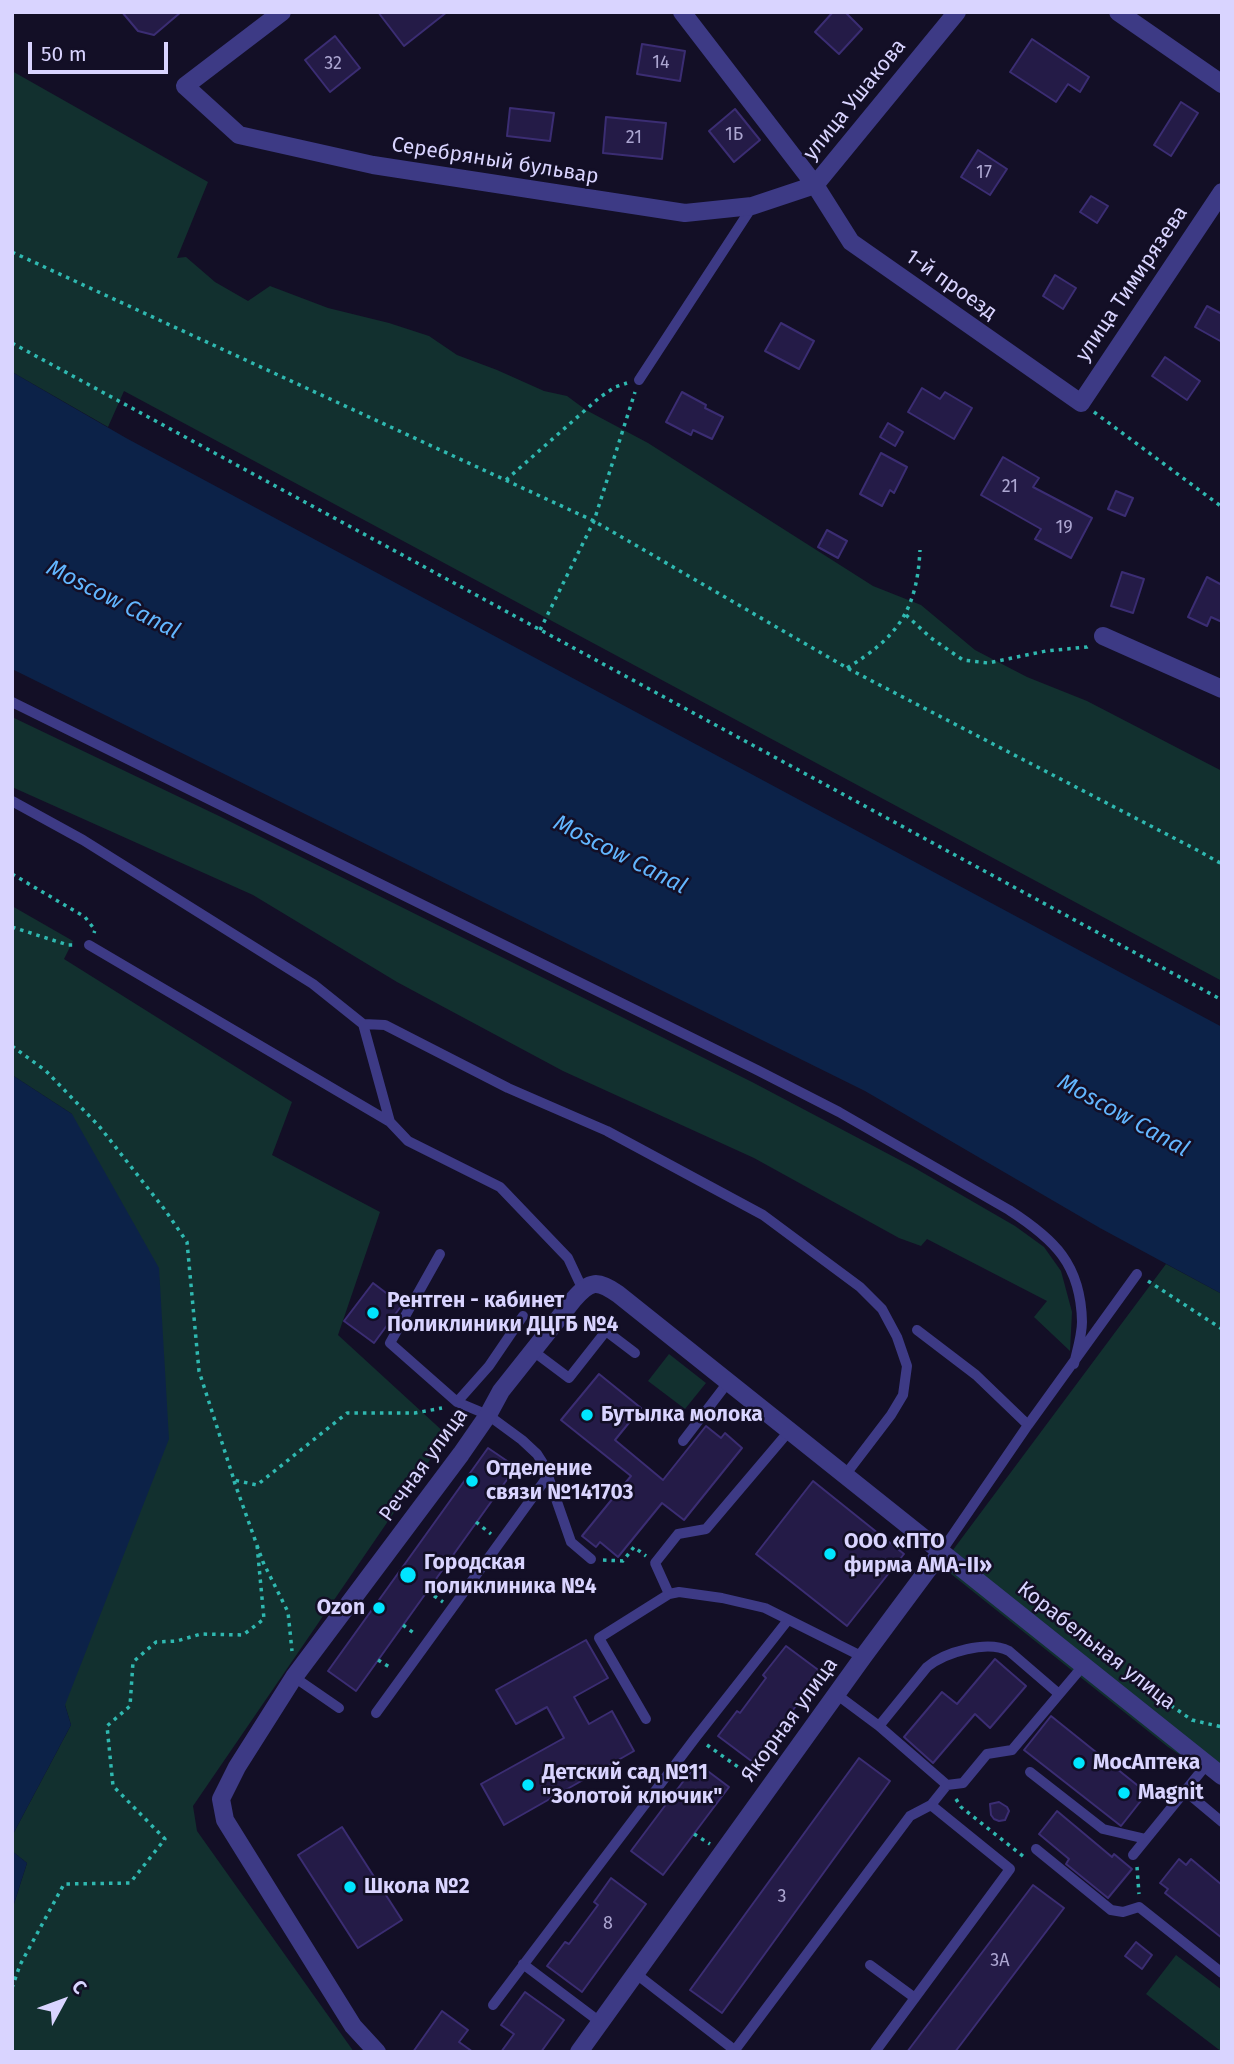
<!DOCTYPE html>
<meta charset="utf-8">
<style>
body{margin:0}
#map{position:relative;width:1234px;height:2064px;overflow:hidden;background:#130f26;font-family:"Fira Sans",sans-serif}
canvas{display:block}
.frame{position:absolute;inset:0;border:14px solid #d9d4ff;pointer-events:none}
.north{position:absolute;left:28px;top:1966px;width:70px;height:70px;-webkit-text-stroke:5px #130f26;paint-order:stroke;rotate:49deg;font-size:19px;font-weight:700;line-height:28px;text-align:center;color:#d9d4ff}
.north::after{content:'';display:block;margin:auto;width:24px;height:32px;background:#d9d4ff;clip-path:polygon(50% 0,100% 100%,50% 72%,0 100%)}
.scale{position:absolute;left:28px;top:42px;width:140px;height:32px;box-sizing:border-box;border:4px solid #d9d4ff;border-top:0;padding-left:9px;font-size:21px;line-height:24px;white-space:nowrap;color:#d9d4ff;-webkit-text-stroke:5px #130f26;paint-order:stroke}
</style>
<div id="map">
<canvas width="1234" height="2064"></canvas>
<div class="frame"></div>
<div class="north">С</div>
<div class="scale">50 m</div>
</div>
<script>
const ctx = document.querySelector('canvas').getContext('2d');
ctx.lineJoin = 'round';
function fill(path, color) {
  ctx.fillStyle = color;
  ctx.fill(path, 'evenodd');
}
function strokePath(path, color, width, dash) {
  ctx.strokeStyle = color;
  ctx.lineWidth = width;
  ctx.lineCap = dash ? 'butt' : 'round';
  ctx.setLineDash(dash || []);
  ctx.stroke(path);
}
function write(font, color, halo, rows, align = 'center') {
  ctx.font = font + ' "Fira Sans",sans-serif';
  ctx.lineWidth = 5;
  ctx.setLineDash([]);
  ctx.textBaseline = 'middle';
  ctx.strokeStyle = halo;
  ctx.fillStyle = color;
  for (const [text, x, y, turn = 0] of rows) {
    ctx.save();
    ctx.translate(x, y);
    ctx.rotate((+turn || 0) * Math.PI / 180);
    ctx.textAlign = isNaN(turn) ? turn : align;
    if (halo) ctx.strokeText(text, 0, 0);
    ctx.fillText(text, 0, 0);
    ctx.restore();
  }
}
fill(new Path2D(`
 M12 71 208 182 177 258 186 257 215 282 248 301 270 286 328 308 389 323 429 336 457 355 497 370 544 391 567 396 586 410 648 443 873 586 921 605 975 650 1027 677 1087 701 1222 771V981L124 391 108 427 12 372Z
 M12 717 219 816 752 1082 913 1167 1015 1226 1044 1247 1061 1271 1072 1312 1070 1351 1034 1317 1047 1301 927 1239 921 1246 899 1238 754 1158 563 1071 397 982 253 895 12 787Z
 M12 906 73 941 64 959 292 1102 272 1155 380 1212 338 1335 447 1435 193 1806 197 1831 354 2052H12V1910L27 1863 12 1851V1836L71 1725 65 1705 72 1114 12 1075Z
 M1166 1264 1222 1294V1783L1168 1747 941 1566Z
 M669 1354 706 1383 685 1409 648 1381Z
 M1176 1955 1222 1990V2052L1146 1994Z`), '#12302f');
fill(new Path2D(`
 M12 372 126 438 1222 1027V1294L1100 1228 865 1091 12 669Z
 M12 1075 72 1114 159 1268 169 1439 65 1705 71 1725 12 1836Z
 M12 1851 27 1863 12 1910Z`), '#0c2248');
const building = new Path2D(`
 M122 12H181L154 35 138 31Z
 M378 12H447L404 46Z
 M833 12H845L862 29 839 54 815 32Z
 M335 36 360 68 330 92 305 60Z
 M1032 39 1089 77 1080 92 1068 84 1056 102 1010 72Z
 M642 44 685 51 680 81 637 74Z
 M1181 102 1198 113 1171 156 1154 145Z
 M510 108 554 113 550 141 507 136Z
 M735 109 760 140 734 162 709 131Z
 M606 117 666 123 662 159 603 153Z
 M978 150 1007 169 990 195 961 177Z
 M1091 196 1108 206 1097 223 1080 212Z
 M1055 275 1076 288 1063 309 1043 296Z
 M1207 306 1222 314V342L1195 327Z
 M781 323 814 341 799 369 765 351Z
 M1165 357 1200 381 1187 400 1152 376Z
 M922 388 940 399 945 392 972 408 954 439 908 412Z
 M682 392 706 405 705 408 723 417 712 439 693 430 691 435 666 422Z
 M888 423 903 432 895 446 880 437Z
 M881 453 907 467 894 493 890 490 882 506 860 494Z
 M1003 457 1039 478 1033 487 1092 518 1071 558 1035 539 1041 529 981 495Z
 M1116 491 1133 498 1125 516 1108 509Z
 M827 530 847 541 838 558 818 547Z
 M1122 572 1144 579 1133 613 1111 606Z
 M1207 577 1222 585V622L1211 617 1207 626 1188 617Z
 M373 1283 402 1305 374 1343 344 1321Z
 M599 1374 641 1408 615 1440 663 1480 706 1426 721 1438 725 1433 742 1448 684 1520 662 1503 618 1557 600 1542 596 1547 582 1536 631 1476 561 1420Z
 M488 1448 516 1467 356 1691 328 1671Z
 M813 1481 904 1554 847 1626 756 1554Z
 M586 1640 608 1678 574 1697 589 1724 612 1711 634 1751 504 1825 481 1784 564 1738 547 1707 516 1724 496 1690Z
 M786 1646 821 1672 754 1763 718 1736 737 1711 740 1713 766 1678 763 1675Z
 M995 1659 1026 1686 990 1728 975 1714 933 1763 904 1737 942 1692 957 1704Z
 M1051 1716 1147 1793 1121 1826 1024 1750Z
 M859 1758 890 1781 722 2013 690 1990Z
 M697 1763 729 1787 663 1875 631 1851Z
 M999 1802 1007 1807 1009 1811 1005 1820 999 1821 994 1819 991 1815 990 1804Z
 M1057 1811 1112 1857 1114 1854 1132 1869 1108 1898 1066 1864 1069 1859 1039 1834Z
 M342 1827 402 1920 358 1948 298 1855Z
 M1179 1859 1186 1865 1191 1859 1222 1885V1938L1165 1893 1168 1889 1160 1883Z
 M611 1878 646 1904 582 1992 547 1966 565 1942 569 1944 598 1905 594 1902Z
 M1033 1885 1064 1908 955 2052H907Z
 M1136 1942 1152 1955 1142 1969 1125 1956Z
 M525 1992 564 2020 541 2052H501L514 2034 501 2025Z
 M442 2011 468 2030 459 2042 473 2052H413Z`);
fill(building, '#241b47');
strokePath(building, '#3b2d73', 2);
strokePath(new Path2D(`
 M12 252 594 521 847 668 1197 850 1222 864
 M12 343 1222 1000
 M1094 412 1222 507
 M506 480 599 398 615 387 627 383
 M906 615 931 638 963 660 988 663 1046 651 1087 647 1090 645
 M540 630 594 521 635 392
 M847 668C898 637 917 610 920 550
 M12 874 85 917 95 930 94 933
 M12 927 68 945H77
 M12 1046 46 1071 99 1126 165 1210 187 1242 199 1371 234 1480 257 1485 347 1413H415L442 1408
 M1148 1281 1222 1329
 M234 1481 263 1562 288 1612 292 1651
 M501 1488 516 1500
 M476 1522 491 1534
 M452 1557 467 1568
 M603 1560 623 1561 634 1547 646 1556
 M427 1591 443 1602
 M403 1625 415 1634
 M378 1660 391 1668
 M1144 1693 1147 1689 1192 1720 1222 1727
 M707 1745 755 1779
 M956 1799 961 1807 1024 1857
 M694 1834 710 1844
 M1137 1867 1139 1894
 M12 1988 20 1965 64 1884 130 1883 165 1839 113 1786 107 1726 130 1706 133 1662 156 1642 177 1641 201 1634 243 1635 264 1619 257 1545`), '#2fb8b0', 3.5, [3.5, 5]);
strokePath(new Path2D(`
 M639 380 752 207
 M12 702 757 1070 839 1112 1009 1210C1054 1239 1081 1264 1082 1322 1082 1335 1077 1351 1074 1364
 M12 801 83 840 313 984 363 1024 385 1025 508 1088 607 1131 763 1215 860 1287 882 1309 897 1337 907 1366 903 1395 891 1415 846 1474
 M89 945 390 1122
 M363 1024 390 1122 408 1141 500 1187 568 1258 583 1290
 M917 1330 976 1375 1028 1425
 M533 1351 569 1378 606 1331 635 1353
 M457 1402 489 1366 523 1316
 M683 1441 729 1381
 M548 1476 571 1542 591 1559
 M941 1552 1028 1425 1137 1274
 M669 1594 655 1563 678 1534 706 1529 790 1430
 M294 1677 339 1708
 M836 1694 879 1726 927 1667C945 1652 987 1640 1009 1651L1059 1694
 M376 1713 548 1476 544 1465 537 1454 522 1440 488 1415 457 1402 390 1343 440 1254
 M646 1719 599 1638 669 1594 679 1592 722 1598 765 1608 863 1657
 M879 1726 947 1785
 M1030 1772 1103 1829 1146 1839
 M1185 1791 1222 1822
 M1036 1849 1111 1910 1123 1912 1139 1907 1222 1973
 M1133 1855 1207 1764
 M523 1964 600 2022
 M870 1965 915 1998
 M635 1973 737 2052
 M493 2005 696 1737 788 1620
 M735 2050 910 1816 931 1805
 M875 2052 1010 1869 931 1805 947 1785 963 1783 987 1754 1012 1750 1083 1666`), '#3d3a85', 10);
strokePath(new Path2D(`
 M282 12 185 86 239 135 373 165 685 213 752 206 815 185
 M682 12 815 185 851 242 1081 403 1222 192
 M1118 12 1222 84
 M815 185 957 12
 M1103 636 1222 689
 M377 2052 353 2026 225 1820 221 1799 237 1767 294 1677 461 1454 488 1415 501 1391 574 1299C591 1280 597 1280 618 1294L1222 1776
 M579 2052 863 1657 941 1552`), '#3d3a85', 18);
for (const [x, y, r, color] of [
 [373,1313,7,"#00e5ff"],
 [587,1415,7,"#00e5ff"],
 [472,1481,7,"#00e5ff"],
 [830,1554,7,"#00e5ff"],
 [408,1575,9,"#00e5ff"],
 [379,1608,7,"#00e5ff"],
 [1079,1763,7,"#00e5ff"],
 [528,1785,7,"#00e5ff"],
 [1124,1793,7,"#00e5ff"],
 [350,1887,7,"#00e5ff"]
]) {
  const dot = new Path2D();
  dot.arc(x, y, r, 0, 2 * Math.PI);
  ctx.fillStyle = color;
  ctx.fill(dot);
  strokePath(dot, '#130f26', 2.5);
}
write('18px', '#aca6d1', null, [
 ["14",661,63],
 ["32",333,64],
 ["1Б",734,135],
 ["21",634,138],
 ["17",984,173],
 ["21",1010,487],
 ["19",1064,528],
 ["3",782,1897],
 ["8",608,1924],
 ["3А",1000,1961]
]);
write('21px', '#d9d4ff', '#130f26', [
 ["улица Ушакова",855,100,-51],
 ["Серебряный бульвар",495,161,9],
 ["улица Тимирязева",1132,284,-56],
 ["1-й проезд",951,285,35],
 ["Речная улица",424,1465,-54],
 ["Корабельная улица",1096,1646,38],
 ["Якорная улица",790,1720,-54]
]);
write('bold 21px', '#d9d4ff', '#130f26', [
 ["Рентген - кабинет",387,1301],
 ["Поликлиники ДЦГБ №4",387,1325],
 ["Бутылка молока",601,1415],
 ["Отделение",486,1469],
 ["связи №141703",486,1493],
 ["ООО «ПТО",844,1542],
 ["фирма АМА-II»",844,1566],
 ["Городская",424,1563],
 ["поликлиника №4",424,1587],
 ["Ozon",365,1608,"right"],
 ["МосАптека",1093,1763],
 ["Детский сад №11",542,1773],
 ["\"Золотой ключик\"",542,1797],
 ["Magnit",1138,1793],
 ["Школа №2",364,1887]
], 'left');
write('italic 23px', '#62b6ff', '#130f26', [
 ["Moscow Canal",113,600,27],
 ["Moscow Canal",620,855,27],
 ["Moscow Canal",1123,1116,29]
]);
</script>
